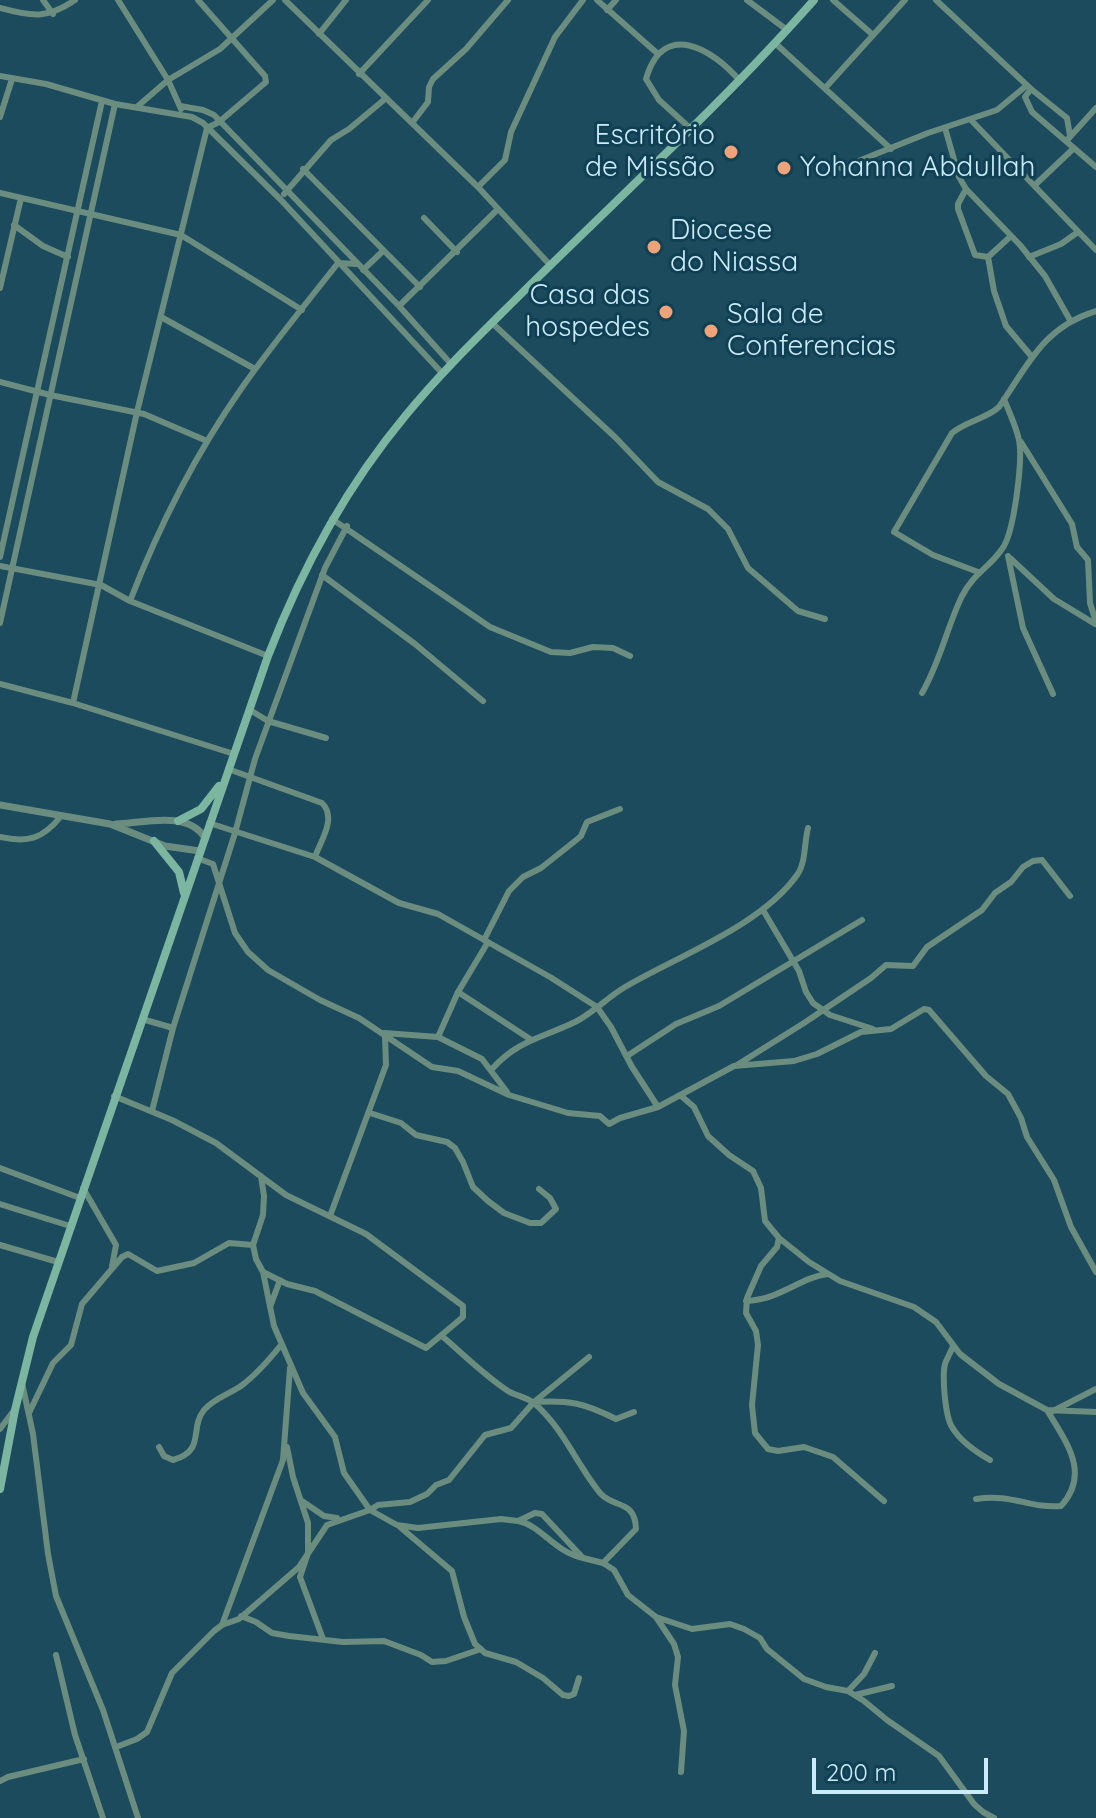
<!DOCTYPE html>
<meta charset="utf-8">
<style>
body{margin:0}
#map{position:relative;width:1096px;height:1818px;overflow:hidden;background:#1c4b5e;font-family:Quicksand,sans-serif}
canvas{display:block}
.scale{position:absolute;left:812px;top:1758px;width:176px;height:36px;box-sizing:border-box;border:4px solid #cbebfb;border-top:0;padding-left:10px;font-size:24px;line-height:28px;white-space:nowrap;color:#cbebfb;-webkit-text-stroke:6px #0f4053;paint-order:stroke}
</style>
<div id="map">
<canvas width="1096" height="1818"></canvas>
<div class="scale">200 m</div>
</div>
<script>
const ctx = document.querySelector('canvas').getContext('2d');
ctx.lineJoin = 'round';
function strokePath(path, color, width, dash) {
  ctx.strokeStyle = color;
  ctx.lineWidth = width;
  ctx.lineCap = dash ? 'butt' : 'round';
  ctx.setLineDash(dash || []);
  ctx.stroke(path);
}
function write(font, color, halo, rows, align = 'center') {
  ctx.font = font + ' Quicksand,sans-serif';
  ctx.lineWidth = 6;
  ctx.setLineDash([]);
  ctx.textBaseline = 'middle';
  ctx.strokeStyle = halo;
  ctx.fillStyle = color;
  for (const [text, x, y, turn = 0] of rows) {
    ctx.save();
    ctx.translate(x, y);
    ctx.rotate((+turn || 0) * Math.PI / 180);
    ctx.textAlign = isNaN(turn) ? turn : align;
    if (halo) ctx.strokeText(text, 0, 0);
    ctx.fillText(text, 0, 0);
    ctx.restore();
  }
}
strokePath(new Path2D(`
 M43 0 53 14
 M118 0 168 80 181 109
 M285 0 478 187 550 265
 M597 0 658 54
 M747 0 787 30
 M833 0 873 35
 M936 0 1031 89 1025 97 1032 112 1096 167
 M0 8C33 17 47 19 75 0
 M607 10 616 0
 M319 34 346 0
 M775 43 891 149
 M359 74 428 0
 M0 76 46 84 115 104 192 117 203 123 281 200 442 373
 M826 87 905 0
 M1031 89 1067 118 1070 136
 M138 106 168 80 220 49 273 0
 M180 106 203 110 214 115 399 306 451 364
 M0 117 12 79
 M971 120 1096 250
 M412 123 428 102 429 87 433 79 466 49 508 0
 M945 128 959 177 966 189 1020 245 1045 276 1070 320
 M691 129 659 100 646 79C663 20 712 48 740 81
 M1069 138 1096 108
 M841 168 928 133 997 110 1026 86
 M303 169 420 287
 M1035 185 1074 148
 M478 187 505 160 511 132 555 37 583 0
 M966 189 958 204V209L975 255 988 257 1011 236
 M0 193 181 235 302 310
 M284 194 331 140 349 129 385 99
 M424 218 457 252
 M14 225 43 246 68 257
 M988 257 994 291 1006 326 1032 357
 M1029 257 1061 244 1078 232
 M363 270 383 251
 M0 288 21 198
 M399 306 498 209
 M161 317 255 369
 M492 323 616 438 658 482 708 509 728 529 748 568 798 611 825 619
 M0 382 50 395 144 414 207 441
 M1021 442 1072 524 1077 547 1088 560 1090 603 1096 622
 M332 519 490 627 551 652 570 653 593 647 613 648 630 656
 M1008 556 1023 628 1053 694
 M0 557 102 101
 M1010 558 1054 599 1095 624
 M0 566 101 585 130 601 268 656
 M978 572 933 555 894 532 952 433C966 421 986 419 999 407 1028 365 1043 327 1096 311
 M322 575 415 644 483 701
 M130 601C159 526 195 455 241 389 271 346 305 305 338 263L357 264
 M0 623 115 104
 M0 684 73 703 234 754
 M922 693C940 662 947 627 962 596 974 573 990 567 1002 549 1014 534 1023 460 1019 440 1016 426 1009 412 1004 399
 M73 703 137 412 207 128 219 122 266 82 265 76 198 0
 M250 710 268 721 326 738
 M228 769 322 803C337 818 321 840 315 857
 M209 823 315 857 399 903 438 914 550 977 597 1007 611 1027 632 1067 658 1107 734 1066 794 1061 817 1054 861 1032 891 1029 924 1009 929 1010 986 1076 1008 1094 1021 1118 1027 1137 1054 1180 1071 1227 1096 1272
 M0 837C28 843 43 839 61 816
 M197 858 213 864 235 933 248 952 268 970 320 1000 359 1018 432 1067 458 1071 509 1095 568 1113 600 1116 609 1124 620 1118 658 1107
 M763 910 799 971 806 992 813 1003 830 1015 873 1029
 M484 940 509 891 523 877 541 868 575 841 581 836 587 822 620 809
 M458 992 530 1039
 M142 1019 173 1028
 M384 1033 438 1037 482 1059 507 1092
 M438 1037 458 992 488 942
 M627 1056 676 1024 719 1006 862 920
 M737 1065 804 1023 871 978 886 965 913 966 927 947 982 910 995 893 1011 882 1023 867 1033 861 1042 860 1070 896
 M492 1069C518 1040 542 1038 575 1022 593 1013 608 997 625 987 678 956 762 925 797 875 806 863 804 843 808 828
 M680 1095 694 1107 708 1136 729 1155 753 1171 761 1188 765 1221 779 1238 809 1262 840 1281 914 1307 936 1322 960 1354 999 1384 1047 1410 1096 1412
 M114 1096 172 1120 216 1143 286 1195 366 1234 463 1306V1317L426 1348 315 1291 287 1284 263 1272
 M152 1111 173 1028 235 833 255 759 325 568 347 526
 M370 1113 401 1123 416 1135 447 1142 455 1148 463 1162 473 1187 488 1201 504 1213 530 1223H541L556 1209 550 1198 539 1189
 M0 1168 80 1198
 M83 1188 116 1245 112 1266
 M0 1204 70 1226
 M330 1216 386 1065 385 1036
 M779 1238 777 1247 761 1266 747 1298 746 1313 756 1331 758 1345 752 1405 755 1433 768 1449 778 1451 804 1447 833 1457 884 1501
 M0 1245 58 1262
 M746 1301C780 1300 800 1277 828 1274
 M270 1307 280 1280
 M953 1346C951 1352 947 1358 945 1364 942 1376 945 1416 952 1427 960 1441 976 1452 990 1460
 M22 1383 33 1434 48 1554 56 1596 103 1710 138 1818
 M534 1402C570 1400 584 1403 616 1419L634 1412
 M1053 1411 1096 1389
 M29 1413 53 1363 71 1345 82 1304 122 1257 128 1254 157 1271 194 1263 229 1243 253 1245
 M0 1429 12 1413
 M159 1447 164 1456 173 1460C206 1451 189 1429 204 1410 213 1399 229 1394 241 1386 257 1374 269 1360 281 1345
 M287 1447 293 1477 308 1523V1553L300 1577 323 1639
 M976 1499C1011 1493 1031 1509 1061 1506 1091 1473 1066 1442 1047 1410
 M302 1501 324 1516 337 1518
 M370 1510 397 1525 418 1528 501 1519 518 1521 535 1513 542 1514 583 1558 603 1563 636 1529C635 1499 614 1509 600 1493 577 1465 563 1428 535 1404 528 1397 516 1396 508 1391 484 1375 463 1354 442 1336
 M370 1510 378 1505 410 1502 427 1494 436 1485 449 1480 485 1435 511 1428 534 1402 589 1357
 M518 1521C541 1525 554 1552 583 1558
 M400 1527 452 1571 464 1617 475 1644 485 1653 516 1662 543 1678 563 1695 569 1696 574 1694 579 1678
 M603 1563 614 1570 628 1595 656 1617 692 1629 730 1624 744 1629 760 1638 767 1649 804 1679 826 1687 848 1691 864 1701 887 1720 939 1756 974 1804 983 1812 994 1818
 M241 1616 256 1622 272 1633 289 1636 343 1642 384 1641 421 1655 432 1662 446 1661 481 1649
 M656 1617 674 1644 678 1657 675 1685 684 1731 681 1772
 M222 1625 283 1460 290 1368
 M56 1655 75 1735 103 1818
 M848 1691 864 1674 875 1653
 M855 1695 892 1686
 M116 1747 137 1739 147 1732 172 1673 214 1631 222 1625 239 1619 299 1567 327 1525 370 1510 344 1473 335 1437 303 1393 274 1326 263 1272 256 1259 253 1245 263 1215 264 1196 261 1176
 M0 1781 8 1777 84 1759`), '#6a8d7f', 6);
strokePath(new Path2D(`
 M0 805 110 824 165 846 200 851
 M116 824C144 823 188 810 205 838`), '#6a8d7f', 7);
strokePath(new Path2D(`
 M178 821 201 809 219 786
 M154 841 179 872 184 893
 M0 1489 15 1410 33 1337 268 656C302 568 346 487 406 415 442 371 483 332 523 292 621 195 723 103 814 0`), '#7cb5a0', 8);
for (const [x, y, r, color] of [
 [731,152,8,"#f0a279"],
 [784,168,8,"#f0a279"],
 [654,247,8,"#f0a279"],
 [666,312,8,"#f0a279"],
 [711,331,8,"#f0a279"]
]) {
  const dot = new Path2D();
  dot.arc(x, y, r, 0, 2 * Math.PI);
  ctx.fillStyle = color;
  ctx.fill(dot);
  strokePath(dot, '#0f4053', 3);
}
write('28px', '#cbebfb', '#0f4053', [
 ["Escritório",715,136,"right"],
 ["de Missão",715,168,"right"],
 ["Yohanna Abdullah",800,168],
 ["Diocese",670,231],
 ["do Niassa",670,263],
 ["Casa das",650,296,"right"],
 ["hospedes",650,328,"right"],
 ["Sala de",727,315],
 ["Conferencias",727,347]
], 'left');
</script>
